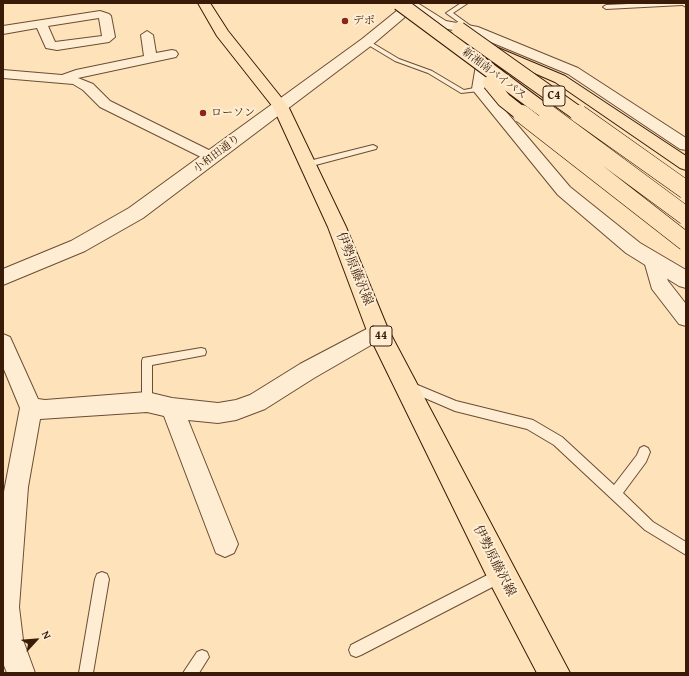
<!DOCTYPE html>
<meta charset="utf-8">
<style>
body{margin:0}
#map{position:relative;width:689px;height:676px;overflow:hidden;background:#fee3ba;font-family:"Gentium Book Plus",serif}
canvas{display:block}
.frame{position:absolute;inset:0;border:4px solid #3a1b07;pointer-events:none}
.north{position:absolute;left:16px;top:620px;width:40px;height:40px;-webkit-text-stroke:3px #feedd2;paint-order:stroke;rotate:64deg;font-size:11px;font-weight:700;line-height:16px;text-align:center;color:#3a1b07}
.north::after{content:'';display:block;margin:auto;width:14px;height:18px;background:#3a1b07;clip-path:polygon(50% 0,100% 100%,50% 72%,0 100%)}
</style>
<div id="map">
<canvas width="689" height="676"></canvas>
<div class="frame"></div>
<div class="north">N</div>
</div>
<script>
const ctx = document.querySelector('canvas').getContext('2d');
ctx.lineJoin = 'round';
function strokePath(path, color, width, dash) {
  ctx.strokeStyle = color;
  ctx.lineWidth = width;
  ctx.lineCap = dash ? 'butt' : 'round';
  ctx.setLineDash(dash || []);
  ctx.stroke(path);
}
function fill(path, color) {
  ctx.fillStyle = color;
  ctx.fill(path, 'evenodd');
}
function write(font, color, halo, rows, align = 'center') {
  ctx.font = font + ' "Gentium Book Plus","Noto Serif JP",serif';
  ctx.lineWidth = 4;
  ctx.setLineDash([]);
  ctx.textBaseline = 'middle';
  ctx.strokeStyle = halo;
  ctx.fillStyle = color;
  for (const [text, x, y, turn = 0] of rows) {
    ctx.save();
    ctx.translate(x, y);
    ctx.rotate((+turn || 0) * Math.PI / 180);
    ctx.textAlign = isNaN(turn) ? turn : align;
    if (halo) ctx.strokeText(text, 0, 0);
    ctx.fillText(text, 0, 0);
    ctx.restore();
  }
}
const service = new Path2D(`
 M461 3H468L453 13 475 29V31H471L446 13Z
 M650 3H685L682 5 606 9 603 7 606 5Z
 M365 41H369L399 59 432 71 464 90 479 87 482 89 479 91 461 93 428 73 395 61 365 43Z
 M373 145 377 147 376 149 308 167 304 164 305 162Z
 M201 348 205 349 206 352 205 355 152 365V402L151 406 147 407 143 406 142 402V361L143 358Z
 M408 381 456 401 533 420 562 437 614 485 637 455 640 448 644 446 648 448 650 452 646 462 623 493 653 522 686 542V555L645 530 554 445 527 429 455 411 404 389 403 386 404 383Z
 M501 568 506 570 508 575 506 580 361 655 356 657 351 655 349 650 351 645Z
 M102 572 107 574 109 579 93 673H79L95 579 97 574Z
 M202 650 207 652 209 657 199 673H183L197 652Z`);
const minor = new Path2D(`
 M679 3H686V7Z
 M100 11 109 14 111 16 115 37 109 42 57 50 46 48 37 28 3 34V26ZM99 18 102 36 55 42 48 26Z
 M147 31 153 35 156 53 172 50 176 51 178 54 176 57 78 78 93 84 110 101 217 154 220 157 217 160 212 162 207 160 100 107 83 90 73 84 3 78V70L62 75 76 70 144 56 141 35Z
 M653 254 659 256 668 281 686 304V326L679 324 652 289 644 261 647 256Z
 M378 323 385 325 388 331 385 337 314 378 265 409 236 420 218 423 188 420 238 544 234 553 225 557 216 553 164 416 147 412 40 419 28 487 19 607 23 640 35 673H7L3 663V497L20 408 3 367V334L10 337 38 399 45 400 147 392 172 398 218 403 236 400 250 395 300 364Z`);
const tertiary = new Path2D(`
 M403 3H420L419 4 446 21 478 27 578 68 686 138V150L680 149 568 74 469 33 437 27 412 11 372 45 143 218 85 251 3 285V269L71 241 129 208 362 39 404 5Z
 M470 45C479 47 486 56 490 65L486 88 570 187 640 243 686 270V288L679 286 626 253 558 195 472 89 476 65 463 49 465 46Z`);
const primary = new Path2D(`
 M198 3H210L228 31 288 106 346 227 388 329 570 673H537L491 585 367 331 328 227 273 107 217 36Z`);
const motorway = new Path2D(`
 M484 42 565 76 686 156V170L680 168 555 82 479 49 477 46 479 43Z`);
strokePath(service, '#6b4d34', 2);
strokePath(minor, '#6b4d34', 2);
strokePath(tertiary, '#6b4d34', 2);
strokePath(primary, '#3a1b07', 2);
strokePath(motorway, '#3a1b07', 2);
fill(service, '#feedd2');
fill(minor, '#feedd2');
fill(tertiary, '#feedd2');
fill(primary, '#fee3ba');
fill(motorway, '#fee3ba');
const motorwayBridgeFar1 = new Path2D(`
 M399 3 550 115
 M459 29 580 115
 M490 83 504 100 523 115`);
const motorwayBridge = new Path2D(`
 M522 114 686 242
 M548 114 686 216
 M579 114 686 190`);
strokePath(motorwayBridgeFar1, '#3a1b07', 16, []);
strokePath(motorwayBridge, '#3a1b07', 19, []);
strokePath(motorwayBridgeFar1, '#fee3ba', 14);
strokePath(motorwayBridge, '#fee3ba', 18);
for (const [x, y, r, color] of [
 [345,21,4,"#8f2418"],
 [203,113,4,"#8f2418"]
]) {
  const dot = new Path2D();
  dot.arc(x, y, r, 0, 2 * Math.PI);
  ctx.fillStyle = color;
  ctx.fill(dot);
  strokePath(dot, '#feedd2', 1.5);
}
write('11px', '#3a1b07', '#feedd2', [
 ["デポ",353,21],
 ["ローソン",211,113]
], 'left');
write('11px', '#3a1b07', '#feedd2', [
 ["新湘南バイパス",494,74,37],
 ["小和田通り",217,154,-37]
]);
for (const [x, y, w] of [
 [554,96,22],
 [381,336,22]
]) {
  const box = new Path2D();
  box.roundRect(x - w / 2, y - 10, w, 20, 3);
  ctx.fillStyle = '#feedd2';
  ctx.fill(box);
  strokePath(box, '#3a1b07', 1);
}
write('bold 12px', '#3a1b07', null, [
 ["C4",554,96],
 ["44",381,336]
]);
write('13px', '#3a1b07', '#feedd2', [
 ["伊勢原藤沢線",354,269,68],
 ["伊勢原藤沢線",494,561,63]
]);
</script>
